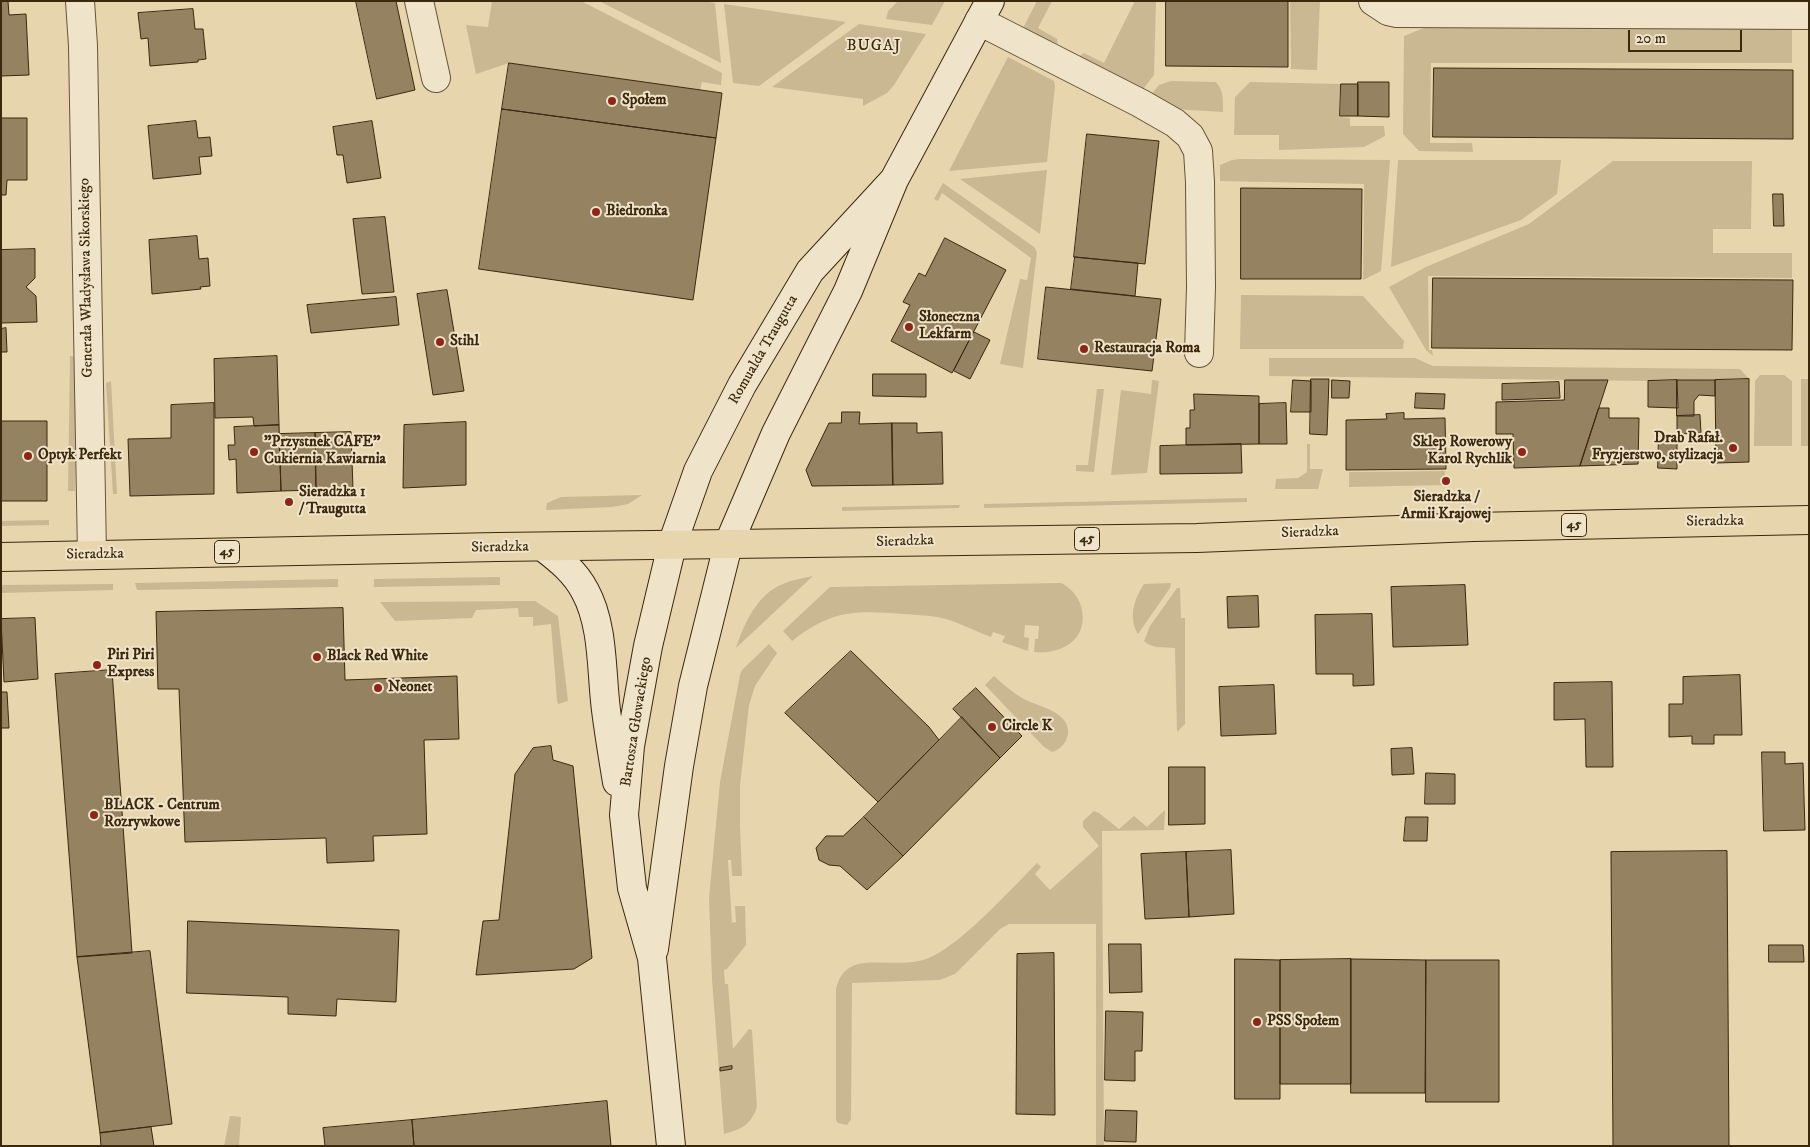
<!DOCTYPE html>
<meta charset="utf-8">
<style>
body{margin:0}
#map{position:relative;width:1810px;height:1147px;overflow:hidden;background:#e7d5ae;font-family:"IM FELL DW Pica",serif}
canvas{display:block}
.frame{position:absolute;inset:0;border:2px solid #3b280d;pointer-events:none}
.scale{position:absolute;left:1628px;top:30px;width:114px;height:22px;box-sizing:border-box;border:2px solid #3b280d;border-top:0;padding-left:6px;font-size:15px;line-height:18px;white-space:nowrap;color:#3b280d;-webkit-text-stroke:4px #efe4ca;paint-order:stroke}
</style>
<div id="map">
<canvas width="1810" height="1147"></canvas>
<div class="frame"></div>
<div class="scale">20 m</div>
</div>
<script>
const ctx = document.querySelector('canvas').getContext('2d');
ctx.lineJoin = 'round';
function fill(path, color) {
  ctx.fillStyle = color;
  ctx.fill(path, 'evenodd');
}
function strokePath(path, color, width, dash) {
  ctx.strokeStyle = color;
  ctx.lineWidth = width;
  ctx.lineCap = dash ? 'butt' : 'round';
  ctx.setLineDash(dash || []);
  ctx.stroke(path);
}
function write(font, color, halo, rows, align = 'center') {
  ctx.font = font + ' "IM FELL DW Pica",serif';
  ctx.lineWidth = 4;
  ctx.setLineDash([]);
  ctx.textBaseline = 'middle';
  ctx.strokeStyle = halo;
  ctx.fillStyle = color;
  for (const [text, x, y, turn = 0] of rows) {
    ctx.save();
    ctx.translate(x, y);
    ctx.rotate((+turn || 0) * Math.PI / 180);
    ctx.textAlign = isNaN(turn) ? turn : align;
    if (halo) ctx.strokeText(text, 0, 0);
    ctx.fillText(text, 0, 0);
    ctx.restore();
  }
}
fill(new Path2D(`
 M492 1H581L722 73 721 85 702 82 700 90 509 63 476 74 466 25 488 27Z
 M599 1H703L715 3 721 63Z
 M898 1H945L932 25 886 19 888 11Z
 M1037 1H1052L1038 28 1057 39 1058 44 1053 42 1050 47 1022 30Z
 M1135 1H1156L1154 75 1141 92 1078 57 1084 53 1104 63Z
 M1290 1H1320L1317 70 1291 69Z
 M724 4 846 22 759 86 733 83Z
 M859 24 926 34 894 85 887 93 863 106V99L772 87Z
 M1431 25 1792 27V63H1431L1430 143H1472L1473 152 1419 151 1403 134 1404 36Z
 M1008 57 1054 81 1055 86 1047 162 949 171Z
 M1171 81 1216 82C1224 91 1223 100 1223 112L1174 109 1149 97 1159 85Z
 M1250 82 1340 84 1339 117 1350 118V126H1384L1385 136 1364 147 1279 150V135H1234L1235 97Z
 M1239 159 1390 160 1381 271 1363 280 1364 184 1220 181V165L1232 160Z
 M1398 160H1561L1557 194 1521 220 1391 267Z
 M1613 161H1752L1751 229H1713V253H1792V278L1428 276 1429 350H1432L1433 356 1426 350 1389 287 1428 266 1529 224Z
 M1047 170 1040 234 960 179Z
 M943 183 1034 247 1037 252 1023 368 1000 364 1020 279 1027 280 1031 258 942 193 938 201 934 199Z
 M1241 295 1363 296 1404 341 1403 349H1240Z
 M70 356 77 357 75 491H68Z
 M1269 358H1415L1433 366 1740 369 1749 379 1648 381 1269 376Z
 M1760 375H1784L1792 381V446H1754L1755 381Z
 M1801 379H1809V446H1801Z
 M1152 380 1159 381 1147 473 1111 475 1121 390 1151 394Z
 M111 381 117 494H113L106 383Z
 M1097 389H1104L1094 472 1076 471V465H1088Z
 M1307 444H1310V469H1323L1318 489H1275L1276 479 1298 478 1307 472Z
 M1445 471V485L1349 487V472Z
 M642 495 628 504 612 507 546 510 547 503 561 497Z
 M1247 498V502L984 508V504Z
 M960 505 959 508 842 511V507Z
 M49 520V525L1 526V521Z
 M813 576 736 648C744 624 757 594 783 584 792 580 804 578 813 576Z
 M500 577V585L374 587V579Z
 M338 579V587L137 590 135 583Z
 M1061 583C1070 587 1078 596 1081 606 1090 638 1063 655 1034 652L1035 639H1038L1039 626 1025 625 1024 637 1029 638 1028 651 1002 642 1005 636 993 632 991 637C974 631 955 620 937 617 926 615 914 615 903 614 855 610 831 610 792 641L783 631 830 587Z
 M1171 583 1170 588 1138 634C1128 618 1134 599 1144 584Z
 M113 584V590L1 593V585Z
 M1177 588H1180L1181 618H1185V724L1177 732 1175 648C1164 647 1152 649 1144 641L1150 626Z
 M535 601 558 616 568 701 558 704 557 700 551 624 533 626V617H519L518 608 476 610 472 618 395 621 380 602Z
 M769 644 777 653 755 686 749 705 740 786V826L742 876H732L731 860H728L732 923 736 922 735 906H745L746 945 727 969 724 970 725 984H728L733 1049 749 1029 752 1030 757 1107C750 1126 742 1129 724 1134L712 980 709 898 720 782 740 675 742 670Z
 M994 676C1003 684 1012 692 1022 698 1034 705 1053 708 1063 719 1074 731 1066 748 1052 752L1044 747 985 685Z
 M1165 810 1164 830 1102 831 1104 1146H1096V924H1009L1000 929 955 974 940 980 852 983 851 1119 847 1125 838 1123 836 1120V989C839 976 845 968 858 964 879 960 902 966 923 960 956 951 1012 888 1037 863L1041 867 1035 874 1050 890 1099 846 1083 827V821L1094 811 1099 813 1119 829 1134 816 1147 827Z
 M230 1116 241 1117 239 1146H224Z`), '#cab893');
const building = new Path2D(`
 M1 1H8L9 15 26 14 29 75 1 76Z
 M356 1H396L415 90 377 99Z
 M1166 1H1288V67L1166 66Z
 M193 9 195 29H203L206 59 198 60V62L150 66 148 38 141 39 138 13Z
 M509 63 722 93 716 138 502 109Z
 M1434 68 1793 70V139L1433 137Z
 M1358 82H1389V117L1358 116Z
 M1341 84H1358V116H1340Z
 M502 109 716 138 693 300 479 269Z
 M1 118H27V180H7L6 195H1Z
 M196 121 198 138 210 137 212 156 199 157 201 174 153 179 148 126Z
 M372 121 381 178 347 183 343 155H337L333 127Z
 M1087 134 1159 141 1145 264 1074 257Z
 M1241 188 1362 189 1361 279H1241Z
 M1773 194H1783L1784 226H1774Z
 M385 217 394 292 362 294 353 219Z
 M197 236 199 259 208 258 210 286 200 287 201 289 152 294 149 240Z
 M945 238 1006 270 952 373 891 341 910 305 903 302 919 273 925 276Z
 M35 249V278L26 287 36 296 37 322 1 323V250Z
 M1075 257 1138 263 1135 296 1071 289Z
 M1433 278 1793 280 1792 350 1432 348Z
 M1046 287 1161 299 1152 371 1038 359Z
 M447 290 464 391 433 395 417 294Z
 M396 297 399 325 311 333 307 305Z
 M6 328 7 352H1V329Z
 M974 332 990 340 970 379 954 371Z
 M277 356 279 425 254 426 253 417 215 418 214 359Z
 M873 374H926V397L873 396Z
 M1311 379H1329L1327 435 1310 434Z
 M1749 379V462L1716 463 1715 380Z
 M1293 380 1311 381V412H1291Z
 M1332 380 1350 381 1349 398H1332Z
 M1565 380H1608L1580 466 1514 468 1513 434H1496V402L1564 400Z
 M1677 380H1715V396L1699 395 1694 401V416H1677Z
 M1677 380 1678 408 1648 407V381Z
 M1559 382 1560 398 1502 400V384Z
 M1416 393 1445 394 1444 409 1415 408Z
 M1194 394 1259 396V444L1186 445V428H1190V410H1194Z
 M214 403V494L130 496 128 439 171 438V405Z
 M1286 403 1287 444H1259V404Z
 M1599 408H1609V418H1639L1638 464 1580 466Z
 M842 412H860L859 424 892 423 893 485 812 486 806 470 829 423H841Z
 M1404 413V419L1445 418 1446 469 1346 470V420L1387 419 1386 414Z
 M1700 415 1701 433 1677 434V416Z
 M1 421H47V501H1Z
 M466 422V485L403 488 404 425Z
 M892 423H917V433L942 432 943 484 893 485Z
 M279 425 281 491 237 493 236 459 229 460 228 445H235L234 427Z
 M351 432 353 489 316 490 315 433Z
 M315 433 316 490 281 491 279 434Z
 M1659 434H1677V469L1658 468Z
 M1241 444 1242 473 1160 474V446Z
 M1465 585 1468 645 1393 647 1391 587Z
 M1258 596 1259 627 1228 628 1227 597Z
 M343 608 345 680 457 676 459 739 424 740 427 834 373 836 374 861 327 863 326 838 185 842 179 689H158L156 612Z
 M1372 614 1374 685 1353 686V674H1316L1315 615Z
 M35 618 38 679 4 682 1 619Z
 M851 651 929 727 939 740 878 802 785 713Z
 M112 670 132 953 77 957 55 674Z
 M1740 675 1742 735H1714V744H1692V736L1669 737V704H1683V677Z
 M1612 682 1613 767H1586L1585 719 1554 720V683Z
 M1274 685 1276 734 1221 736 1219 687Z
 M976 688 1022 736 1000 758 953 709Z
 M1 692H7L9 728H1Z
 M962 717 1000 758 903 856 864 817Z
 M551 746 553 760 573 766 592 958 574 969 476 975 483 921 499 920 515 774 533 748Z
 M1412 748 1414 774 1392 775 1391 749Z
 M1762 752H1785V764L1803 763 1805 830 1764 831Z
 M1169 767H1205V824L1169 825Z
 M1426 773 1455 774V804H1425Z
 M864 817 903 856 867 890 840 866 829 865 819 860 816 848 826 836H843Z
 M1406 817H1428L1427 841H1404Z
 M1231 850 1234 914 1189 917 1186 852Z
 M1727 851 1729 1146H1613L1611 852Z
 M1186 852 1189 917 1145 919 1141 854Z
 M188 921 399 930 396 1002 337 999 336 1016 288 1014V997L187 993Z
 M1109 944H1141L1142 992 1110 993Z
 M1769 945H1803L1804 962H1769Z
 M150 951 172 1124 100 1133 77 957Z
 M1054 953 1055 1115 1016 1114 1017 954Z
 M1235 959 1280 960V1099H1235Z
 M1351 959 1426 960 1425 1093H1351Z
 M1351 959V1084H1280V960Z
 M1426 960H1499V1102H1426Z
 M1106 1011 1143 1012 1142 1051H1135V1081L1105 1080Z
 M732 1066V1069L720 1071V1068Z
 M607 1101 611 1146H414L412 1120Z
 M1106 1110 1137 1111 1136 1142 1105 1141Z
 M412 1120 414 1146H325L323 1128Z
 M151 1127 154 1146H101L100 1133Z`);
fill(building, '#948261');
strokePath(building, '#3b280d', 1);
const street = new Path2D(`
 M80 1 83 46 92 555
 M419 1 436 78
 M1373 1 1388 11 1397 13 1809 15
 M979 21 1140 103 1175 123 1190 136 1198 151 1200 182 1201 287 1199 353`);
const secondary = new Path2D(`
 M543 547C560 560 575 572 585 591 604 626 601 671 606 710 609 734 613 758 617 782
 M654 949 679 766 693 686 728 545 776 433 848 291 894 180 990 1
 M671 1146 652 958 632 888 624 815 630 746 648 646 672 545 698 471 742 385 810 271 894 180`);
const primary = new Path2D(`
 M1 557 497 547 1197 538 1473 527 1809 520`);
strokePath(street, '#665335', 30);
strokePath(secondary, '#3b280d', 30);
strokePath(primary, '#3b280d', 30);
strokePath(street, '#efe4ca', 28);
strokePath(secondary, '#efe4ca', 28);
strokePath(primary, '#e7d5ae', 28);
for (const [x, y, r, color] of [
 [612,101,5,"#8f2418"],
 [596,212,5,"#8f2418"],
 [909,327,5,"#8f2418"],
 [440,342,5,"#8f2418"],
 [1084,349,5,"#8f2418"],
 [1733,448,5,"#8f2418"],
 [254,452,5,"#8f2418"],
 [1522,452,5,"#8f2418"],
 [28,456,5,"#8f2418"],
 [1446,481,5,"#8f2418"],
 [289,502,5,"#8f2418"],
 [317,657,5,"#8f2418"],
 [97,665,5,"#8f2418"],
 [378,688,5,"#8f2418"],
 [992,727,5,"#8f2418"],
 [94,815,5,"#8f2418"],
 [1257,1022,5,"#8f2418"]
]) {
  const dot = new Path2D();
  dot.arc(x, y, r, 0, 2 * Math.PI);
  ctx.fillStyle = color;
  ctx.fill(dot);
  strokePath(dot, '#efe4ca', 2);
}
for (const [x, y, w] of [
 [1574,525,25],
 [1087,539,25],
 [227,552,25]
]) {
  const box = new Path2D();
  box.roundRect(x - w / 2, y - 11.5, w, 23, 4);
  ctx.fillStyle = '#efe4ca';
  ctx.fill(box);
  strokePath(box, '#3b280d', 1);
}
write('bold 14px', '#3b280d', null, [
 ["45",1574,525],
 ["45",1087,539],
 ["45",227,552]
]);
write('bold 15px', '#3b280d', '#efe4ca', [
 ["Społem",622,101],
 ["Biedronka",606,212],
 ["Słoneczna",919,318],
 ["Lekfarm",919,335],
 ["Stihl",450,342],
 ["Restauracja Roma",1094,349],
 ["Drab Rafał.",1723,439,"right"],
 ["Fryzjerstwo, stylizacja",1723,456,"right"],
 ["\"Przystnek CAFE\"",264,443],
 ["Cukiernia Kawiarnia",264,460],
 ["Sklep Rowerowy",1512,443,"right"],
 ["Karol Rychlik",1512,460,"right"],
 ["Optyk Perfekt",38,456],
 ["Sieradzka 1",299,493],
 ["/ Traugutta",299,510],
 ["Sieradzka /",1446,498,"center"],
 ["Armii Krajowej",1446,515,"center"],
 ["Piri Piri",107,656],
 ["Express",107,673],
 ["Black Red White",327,657],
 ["Neonet",388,688],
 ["Circle K",1002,727],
 ["BLACK - Centrum",104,806],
 ["Rozrywkowe",104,823],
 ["PSS Społem",1267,1022]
], 'left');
write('15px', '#3b280d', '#efe4ca', [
 ["Generała Władysława Sikorskiego",87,278,-91],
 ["Romualda Traugutta",764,350,-60],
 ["Sieradzka",1715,522,-1],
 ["Sieradzka",1310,533,-2],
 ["Sieradzka",905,542,-2],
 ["Sieradzka",500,548,-1],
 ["Sieradzka",95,555,-1],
 ["Bartosza Głowackiego",637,722,-81]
]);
ctx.letterSpacing = '1px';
write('16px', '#3b280d', '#efe4ca', [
 ["BUGAJ",874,47]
]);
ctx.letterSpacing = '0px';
</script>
